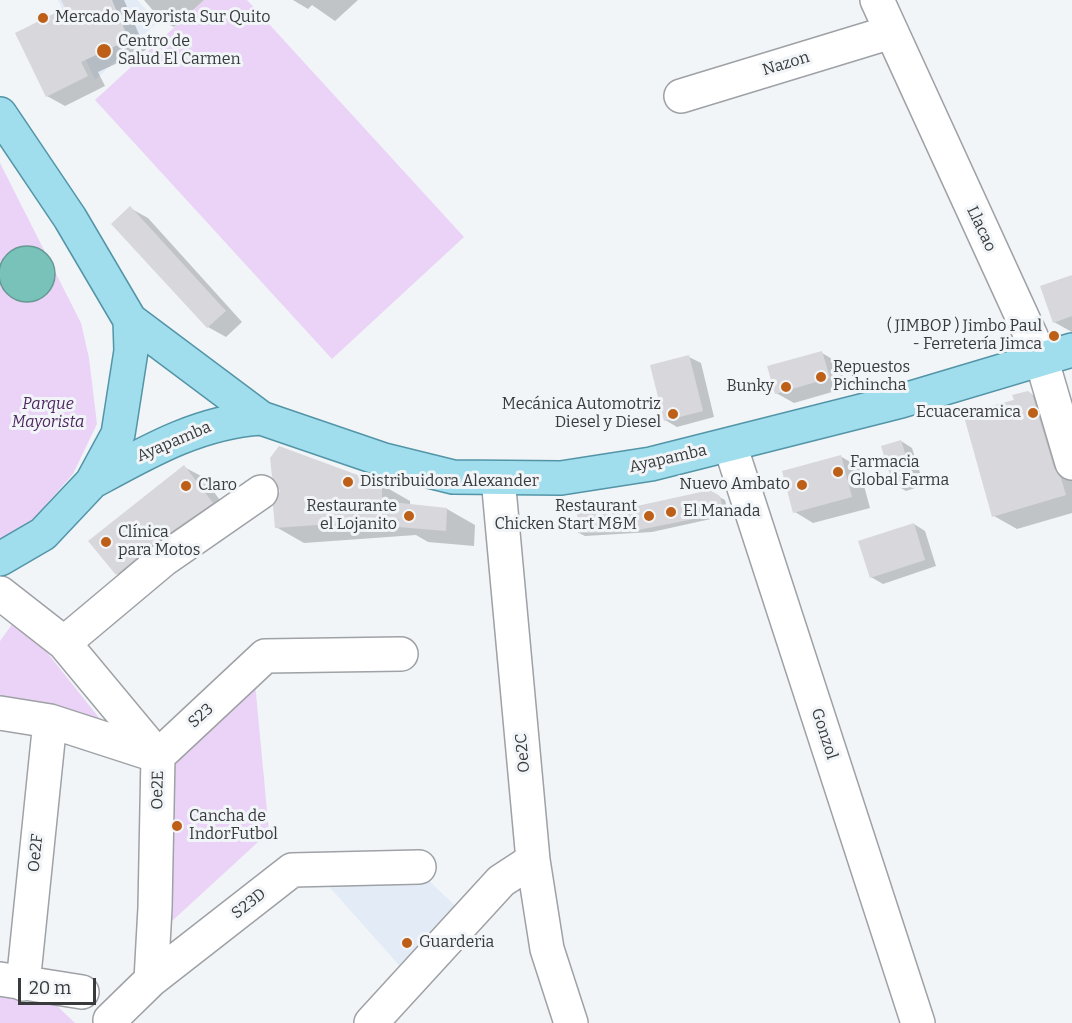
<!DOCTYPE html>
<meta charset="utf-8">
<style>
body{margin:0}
#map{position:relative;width:1072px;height:1023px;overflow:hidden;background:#f1f5f8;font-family:Bitter,serif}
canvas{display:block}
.scale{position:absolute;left:18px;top:978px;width:78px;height:27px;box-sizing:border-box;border:3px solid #393a3c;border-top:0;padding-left:8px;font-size:18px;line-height:21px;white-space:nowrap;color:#393a3c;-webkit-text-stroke:4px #f1f5f8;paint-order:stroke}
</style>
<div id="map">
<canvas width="1072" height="1023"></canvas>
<div class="scale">20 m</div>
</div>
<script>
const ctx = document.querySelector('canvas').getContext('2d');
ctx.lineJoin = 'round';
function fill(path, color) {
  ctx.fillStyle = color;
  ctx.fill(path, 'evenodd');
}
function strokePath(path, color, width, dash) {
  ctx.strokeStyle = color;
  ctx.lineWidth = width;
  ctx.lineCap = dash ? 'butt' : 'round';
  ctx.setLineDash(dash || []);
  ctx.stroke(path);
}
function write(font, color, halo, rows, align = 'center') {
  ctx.font = font + ' Bitter,serif';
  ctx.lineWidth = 6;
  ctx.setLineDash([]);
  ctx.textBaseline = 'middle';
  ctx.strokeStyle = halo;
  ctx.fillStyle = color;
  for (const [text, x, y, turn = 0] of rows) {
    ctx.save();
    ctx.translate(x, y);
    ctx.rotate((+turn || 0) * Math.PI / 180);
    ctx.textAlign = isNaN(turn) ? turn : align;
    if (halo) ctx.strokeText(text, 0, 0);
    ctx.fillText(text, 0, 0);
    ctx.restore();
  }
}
fill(new Path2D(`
 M58 0H137L158 22 95 80Z
 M424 876 464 914 406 973 325 882Z`), '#e3ecf6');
fill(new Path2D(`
 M204 0H247L464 237 332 359 95 100Z
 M0 163 81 323 89 358 97 424 73 474 28 525 0 538Z
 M18 616 104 724 0 707V641Z
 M255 683 269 832 135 955 144 758Z
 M0 992 23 1002 54 1003 75 1023H0Z`), '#ebd3f7');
const water = new Path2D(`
 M-1 274a28 28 0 1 1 56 0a28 28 0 1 1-56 0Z`);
fill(water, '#78c2b9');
strokePath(water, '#659994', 1.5);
fill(new Path2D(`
 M63 0H124L146 50 98 72 105 86 65 106 47 96 67 9Z
 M144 0H204L174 27 162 21Z
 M293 0H358L335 21 312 5 308 9Z
 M130 208 148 218 242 322 226 337 208 327 114 224Z
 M1072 276V332L1054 322Z
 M822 353 839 363 846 388 794 403 776 393Z
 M689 357 701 363 714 417 677 427 665 420Z
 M1028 392 1051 406 1072 467V513L1017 529 994 516 1016 401Z
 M901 441 912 448 924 485 906 491 894 484Z
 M840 456 859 467 870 508 813 523 795 512Z
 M184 467 203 477 230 514 135 585 117 574Z
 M382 485 410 501V505L447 509 475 525 474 546 428 542 416 535 304 543 276 527Z
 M710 492 725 500 729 515 652 532 585 536 579 533 637 507Z
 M914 524 925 531 936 566 883 584 871 577Z`), '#0003');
fill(new Path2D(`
 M61 0H112L129 40 81 62 88 76 46 97 15 33 65 8Z
 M130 206 226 311 207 328 111 224Z
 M1072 275V316L1053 323 1040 286Z
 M822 351 830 378 775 394 767 366Z
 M689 355 703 411 664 421 650 365Z
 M1028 391 1032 394 1054 468 1061 478 1066 495 992 517 963 413 1014 400 1012 395Z
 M901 440 913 479 893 485 881 446Z
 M279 446 382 484V501L447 508 446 531 398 527 399 519 275 528 273 506 280 491 272 477 270 458Z
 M841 455 852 497 793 513 782 471Z
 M184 465 213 503 152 545 116 575 88 541Z
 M710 490 720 496 724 513 628 532 578 533 577 512 637 506Z
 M914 523 925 560 870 578 858 541Z`), '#d7d7dc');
const minor = new Path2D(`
 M877 0 1041 358 1072 463
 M681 96 891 32
 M730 445 918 1023
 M498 478 533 860 547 949 571 1023
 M0 593 64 643 158 756 155 908 151 980
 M64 643 163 560 261 492
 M0 713 50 721 158 756 265 656 401 654
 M0 979 82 992
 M23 984 50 721
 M110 1020 151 980 292 870 419 867
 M371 1023 501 881 533 860`);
const major = new Path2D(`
 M0 114 70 218 130 320 131 351 118 434 92 482 43 534 0 559
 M130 320 261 418 384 460 453 477 561 478 651 464 901 401 1072 350
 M92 482C147 452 198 422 261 418`);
strokePath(minor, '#9ea1a5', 36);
strokePath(major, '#5395a7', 36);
strokePath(minor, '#fff', 33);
strokePath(major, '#a0dded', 33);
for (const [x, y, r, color] of [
 [43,18,6,"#be5f17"],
 [104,51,8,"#be5f17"],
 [1054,336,6,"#be5f17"],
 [821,377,6,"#be5f17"],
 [786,387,6,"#be5f17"],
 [1033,413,6,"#be5f17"],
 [673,414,6,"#be5f17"],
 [838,472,6,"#be5f17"],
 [348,482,6,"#be5f17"],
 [802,485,6,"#be5f17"],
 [186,486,6,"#be5f17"],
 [671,512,6,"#be5f17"],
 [409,516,6,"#be5f17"],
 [649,516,6,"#be5f17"],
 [106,542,6,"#be5f17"],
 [177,826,6,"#be5f17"],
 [407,943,6,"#be5f17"]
]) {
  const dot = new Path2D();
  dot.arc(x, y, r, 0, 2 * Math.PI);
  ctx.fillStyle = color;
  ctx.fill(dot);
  strokePath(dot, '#f1f5f8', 2);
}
write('16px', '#393a3c', '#f1f5f8', [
 ["Mercado Mayorista Sur Quito",55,18],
 ["Centro de",118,42],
 ["Salud El Carmen",118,60],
 ["( JIMBOP ) Jimbo Paul",1042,327,"right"],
 ["- Ferretería Jimca",1042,345,"right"],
 ["Repuestos",833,368],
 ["Pichincha",833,386],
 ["Bunky",774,387,"right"],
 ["Mecánica Automotriz",661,405,"right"],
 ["Diesel y Diesel",661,423,"right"],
 ["Ecuaceramica",1021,413,"right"],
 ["Farmacia",850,463],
 ["Global Farma",850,481],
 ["Distribuidora Alexander",360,482],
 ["Nuevo Ambato",790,485,"right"],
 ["Claro",198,486],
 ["Restaurante",397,507,"right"],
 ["el Lojanito",397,525,"right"],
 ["Restaurant",637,507,"right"],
 ["Chicken Start M&M",637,525,"right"],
 ["El Manada",683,512],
 ["Clínica",118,533],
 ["para Motos",118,551],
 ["Cancha de",189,817],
 ["IndorFutbol",189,835],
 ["Guarderia",419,943]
], 'left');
write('16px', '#393a3c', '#f1f5f8', [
 ["Nazon",786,64,-17],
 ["Llacao",981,229,65],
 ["Ayapamba",174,442,-23],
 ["Ayapamba",668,459,-13],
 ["S23",201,716,-43],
 ["Gonzol",824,734,72],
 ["Oe2C",523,753,-95],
 ["Oe2E",158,790,-89],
 ["Oe2F",36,853,-84],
 ["S23D",249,904,-38]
]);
write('italic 16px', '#502761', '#f1f5f8', [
 ["Parque",48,405],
 ["Mayorista",48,423]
]);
</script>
